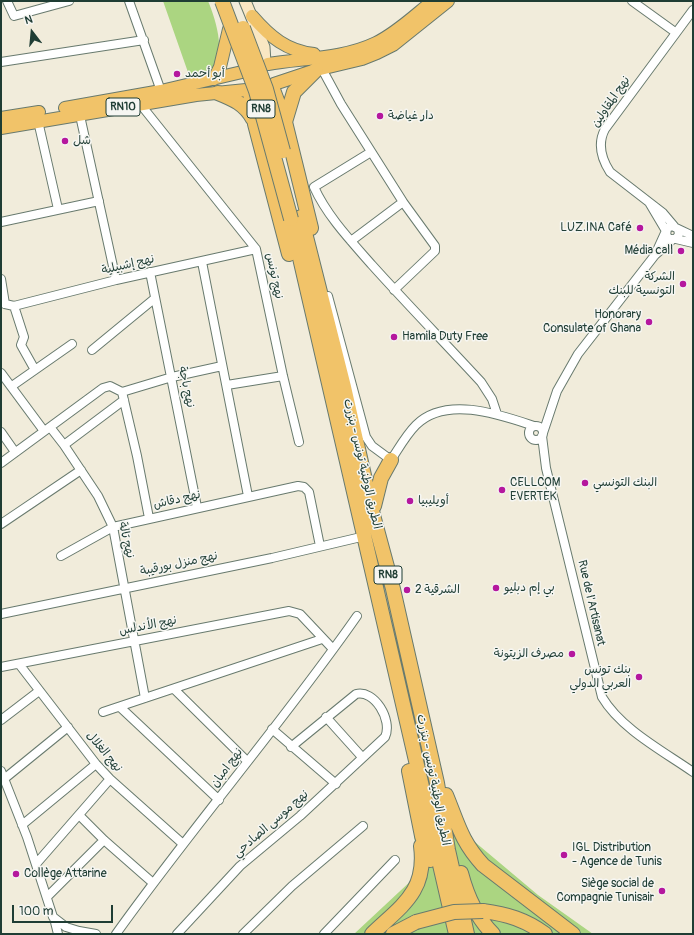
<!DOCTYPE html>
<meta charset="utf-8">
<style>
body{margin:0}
#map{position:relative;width:694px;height:935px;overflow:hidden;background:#f1ecdb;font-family:Pangolin,sans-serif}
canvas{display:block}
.frame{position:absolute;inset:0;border:2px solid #1f3d34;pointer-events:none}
.north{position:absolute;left:12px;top:12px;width:40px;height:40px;-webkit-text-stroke:3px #f6f6f2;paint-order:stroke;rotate:344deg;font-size:11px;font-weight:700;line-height:16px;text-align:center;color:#1f3d34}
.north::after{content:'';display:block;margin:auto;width:14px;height:18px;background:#1f3d34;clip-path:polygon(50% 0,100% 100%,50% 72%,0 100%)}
.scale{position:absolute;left:12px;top:905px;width:101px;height:18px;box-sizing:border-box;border:2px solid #1f3d34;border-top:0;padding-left:5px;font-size:12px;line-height:14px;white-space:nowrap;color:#1f3d34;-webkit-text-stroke:3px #f6f6f2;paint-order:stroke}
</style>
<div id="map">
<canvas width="694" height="935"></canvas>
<div class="frame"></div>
<div class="north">N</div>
<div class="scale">100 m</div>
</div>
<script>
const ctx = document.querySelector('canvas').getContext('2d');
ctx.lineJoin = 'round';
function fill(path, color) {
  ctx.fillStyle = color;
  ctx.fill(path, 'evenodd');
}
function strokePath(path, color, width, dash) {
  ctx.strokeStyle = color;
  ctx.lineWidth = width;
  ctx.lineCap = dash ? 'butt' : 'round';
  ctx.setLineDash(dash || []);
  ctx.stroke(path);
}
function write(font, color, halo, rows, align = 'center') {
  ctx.font = font + ' Pangolin,"Playpen Sans Arabic",sans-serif';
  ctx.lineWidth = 3;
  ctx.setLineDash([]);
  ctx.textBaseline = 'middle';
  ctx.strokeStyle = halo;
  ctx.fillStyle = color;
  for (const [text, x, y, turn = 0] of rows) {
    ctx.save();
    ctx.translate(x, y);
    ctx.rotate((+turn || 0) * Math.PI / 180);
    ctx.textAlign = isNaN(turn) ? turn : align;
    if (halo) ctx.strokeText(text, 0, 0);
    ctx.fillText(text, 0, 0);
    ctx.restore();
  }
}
fill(new Path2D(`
 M163 1H208C216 20 230 62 205 76 201 78 194 78 190 78Z
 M459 821 463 832 538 895 593 934H354L414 878 417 861 414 834Z`), '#abd581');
const street = new Path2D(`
 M7 1 14 16 69 1
 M129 1 161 91
 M632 1 675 32
 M1 62 144 40
 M322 69 341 104 403 202 435 246V251L394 290
 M141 105 256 249 283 376 299 442
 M79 111 116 280
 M38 121 58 209
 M371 152 314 187C327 216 351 241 372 265 408 305 445 343 481 382L492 399 497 414
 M650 204 666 231
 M1 222 99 201
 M674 226 663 213 610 172C601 158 597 144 605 129L693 10
 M678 229 679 234 676 239H670L666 236 667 228 672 226 693 236
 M676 239 693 243
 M351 241 403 202
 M655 255 665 233
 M202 262 248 496
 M150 272 197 507
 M1 279 5 304
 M328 296 366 437 372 446 391 460C399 448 406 435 416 425 446 395 501 415 534 426
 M5 304 14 306 116 280 256 249
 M14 306 24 337 21 345 35 370
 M92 350 154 299
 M1 373 44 431
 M227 385 283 376
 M12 386 72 344
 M122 392 137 456 149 518
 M122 392 172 377 222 366
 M529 433a7 7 0 1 1 14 0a7 7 0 1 1-14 0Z
 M50 427 64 445 98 496 113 527 145 698
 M1 432 15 452
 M543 433 557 391 578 354 655 255 673 239
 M542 436 546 468 602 697C621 729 663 751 693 772
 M64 445 124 400
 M1 463 103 388 110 386 122 392
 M1 524 81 470
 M61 556 113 527 298 486 304 487 309 492 320 546
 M1 614 272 558 361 537
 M19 664 96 764 110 779 183 844
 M1 667 289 611 300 614 333 649
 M174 689 247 761
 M120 707 219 800
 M103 712 322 639
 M326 717 362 757
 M1 720 39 691
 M272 729 336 784
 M1 771 27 837 53 917 66 927 79 931 96 934
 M4 779 68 727
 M79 815 104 840 153 883
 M22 825 96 764
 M36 864 110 779
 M47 897 104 840
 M54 918 58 934
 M116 934C193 826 281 725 357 616
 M177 934 240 866 300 816 385 737C393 720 374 689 356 694L291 747
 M243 934 292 886 363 826
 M324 934 395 860`);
const secondary = new Path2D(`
 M245 1 264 47 265 63`);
const primary = new Path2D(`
 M252 16C270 37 287 51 314 54
 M268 64C303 58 343 59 376 43 397 33 415 15 433 1
 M214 79 220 67 229 29
 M274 84 316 70 362 59 377 53 393 45 448 1
 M65 108 161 91 242 72
 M1 118 39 112
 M1 128 196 95 246 90`);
const highway = new Path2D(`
 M272 87 285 122 311 228
 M218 93C233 99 245 104 253 119
 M250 93 255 124 289 254
 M285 122 294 92 316 70
 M301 217 344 387 373 515 393 589 437 783 448 850 467 934
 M291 219 456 934
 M374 506 381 478 391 460
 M409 771 422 836 430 860
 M446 795C458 824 461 841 483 865L573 934
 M461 873C467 896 476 917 493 934
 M483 911C507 914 526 920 545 934
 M372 934C401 906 427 892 421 846
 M393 934 416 922`);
strokePath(street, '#687a6e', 10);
strokePath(secondary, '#687a6e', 13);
strokePath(primary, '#687a6e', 14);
strokePath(highway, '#687a6e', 16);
strokePath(street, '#fff', 8);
strokePath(secondary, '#f9e7c3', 11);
strokePath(primary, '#f1c369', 12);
strokePath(highway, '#f1c369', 14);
const highwayBridge = new Path2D(`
 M222 1 256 91 291 219
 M243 28 266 89 283 151
 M416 922 454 912 483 911`);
strokePath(highwayBridge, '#687a6e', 16, []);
strokePath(highwayBridge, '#f1c369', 14);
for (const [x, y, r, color] of [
 [177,74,4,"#b5179e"],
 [380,116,4,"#b5179e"],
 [65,141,4,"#b5179e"],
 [640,228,4,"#b5179e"],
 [681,251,4,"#b5179e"],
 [683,284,4,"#b5179e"],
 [649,322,4,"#b5179e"],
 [394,337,4,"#b5179e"],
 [585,483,4,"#b5179e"],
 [502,490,4,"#b5179e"],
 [410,501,4,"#b5179e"],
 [496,588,4,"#b5179e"],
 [407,590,4,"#b5179e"],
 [572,654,4,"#b5179e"],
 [639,677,4,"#b5179e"],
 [564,855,4,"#b5179e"],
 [16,874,4,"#b5179e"],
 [662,891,4,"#b5179e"]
]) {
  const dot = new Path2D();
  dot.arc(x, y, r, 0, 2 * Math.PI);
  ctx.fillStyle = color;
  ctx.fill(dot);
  strokePath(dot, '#f6f6f2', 1.5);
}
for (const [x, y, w] of [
 [123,107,34],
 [261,109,28],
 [388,575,28]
]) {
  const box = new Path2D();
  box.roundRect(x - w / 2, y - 9, w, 18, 3);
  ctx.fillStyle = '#f6f6f2';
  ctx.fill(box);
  strokePath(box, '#1f3d34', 1);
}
write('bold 11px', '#1f3d34', null, [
 ["RN10",123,107],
 ["RN8",261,109],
 ["RN8",388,575]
]);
write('12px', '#1f3d34', '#f6f6f2', [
 ["أبو أحمد",185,74],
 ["دار غياضة",388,116],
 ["شل",73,141],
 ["LUZ.INA Café",632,228,"right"],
 ["Média call",673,251,"right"],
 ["الشركة",675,277,"right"],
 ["التونسية للبنك",675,291,"right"],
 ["Honorary",641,315,"right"],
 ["Consulate of Ghana",641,329,"right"],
 ["Hamila Duty Free",402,337],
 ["CELLCOM",510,483],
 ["EVERTEK",510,497],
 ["البنك التونسي",593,483],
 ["أويليبيا",418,501],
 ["بي إم دبليو",504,588],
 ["الشرقية 2",415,590],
 ["مصرف الزيتونة",564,654,"right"],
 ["بنك تونس",631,670,"right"],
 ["العربي الدولي",631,684,"right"],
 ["IGL Distribution",572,848],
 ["- Agence de Tunis",572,862],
 ["Collège Attarine",24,874],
 ["Siège social de",654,884,"right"],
 ["Compagnie Tunisair",654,898,"right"]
], 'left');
write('12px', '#1f3d34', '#f6f6f2', [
 ["نهج المقاولين",611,102,-56],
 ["نهج إشبيلية",128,265,-13],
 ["نهج تونس",274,276,78],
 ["نهج باجة",186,387,78],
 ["الطريق الوطنية تونس - بنزرت",362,464,77],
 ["نهج دقاش",177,500,-13],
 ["نهج تالة",126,540,77],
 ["نهج منزل بورقيبة",179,564,-12],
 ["Rue de l'Artisanat",591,603,77],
 ["نهج الأندلس",148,626,-11],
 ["نهج الغلال",104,752,50],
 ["نهج امبان",227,768,-54],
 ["الطريق الوطنية تونس - بنزرت",433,780,79],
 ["نهج موسى الصادحي",271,824,-41]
]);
</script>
